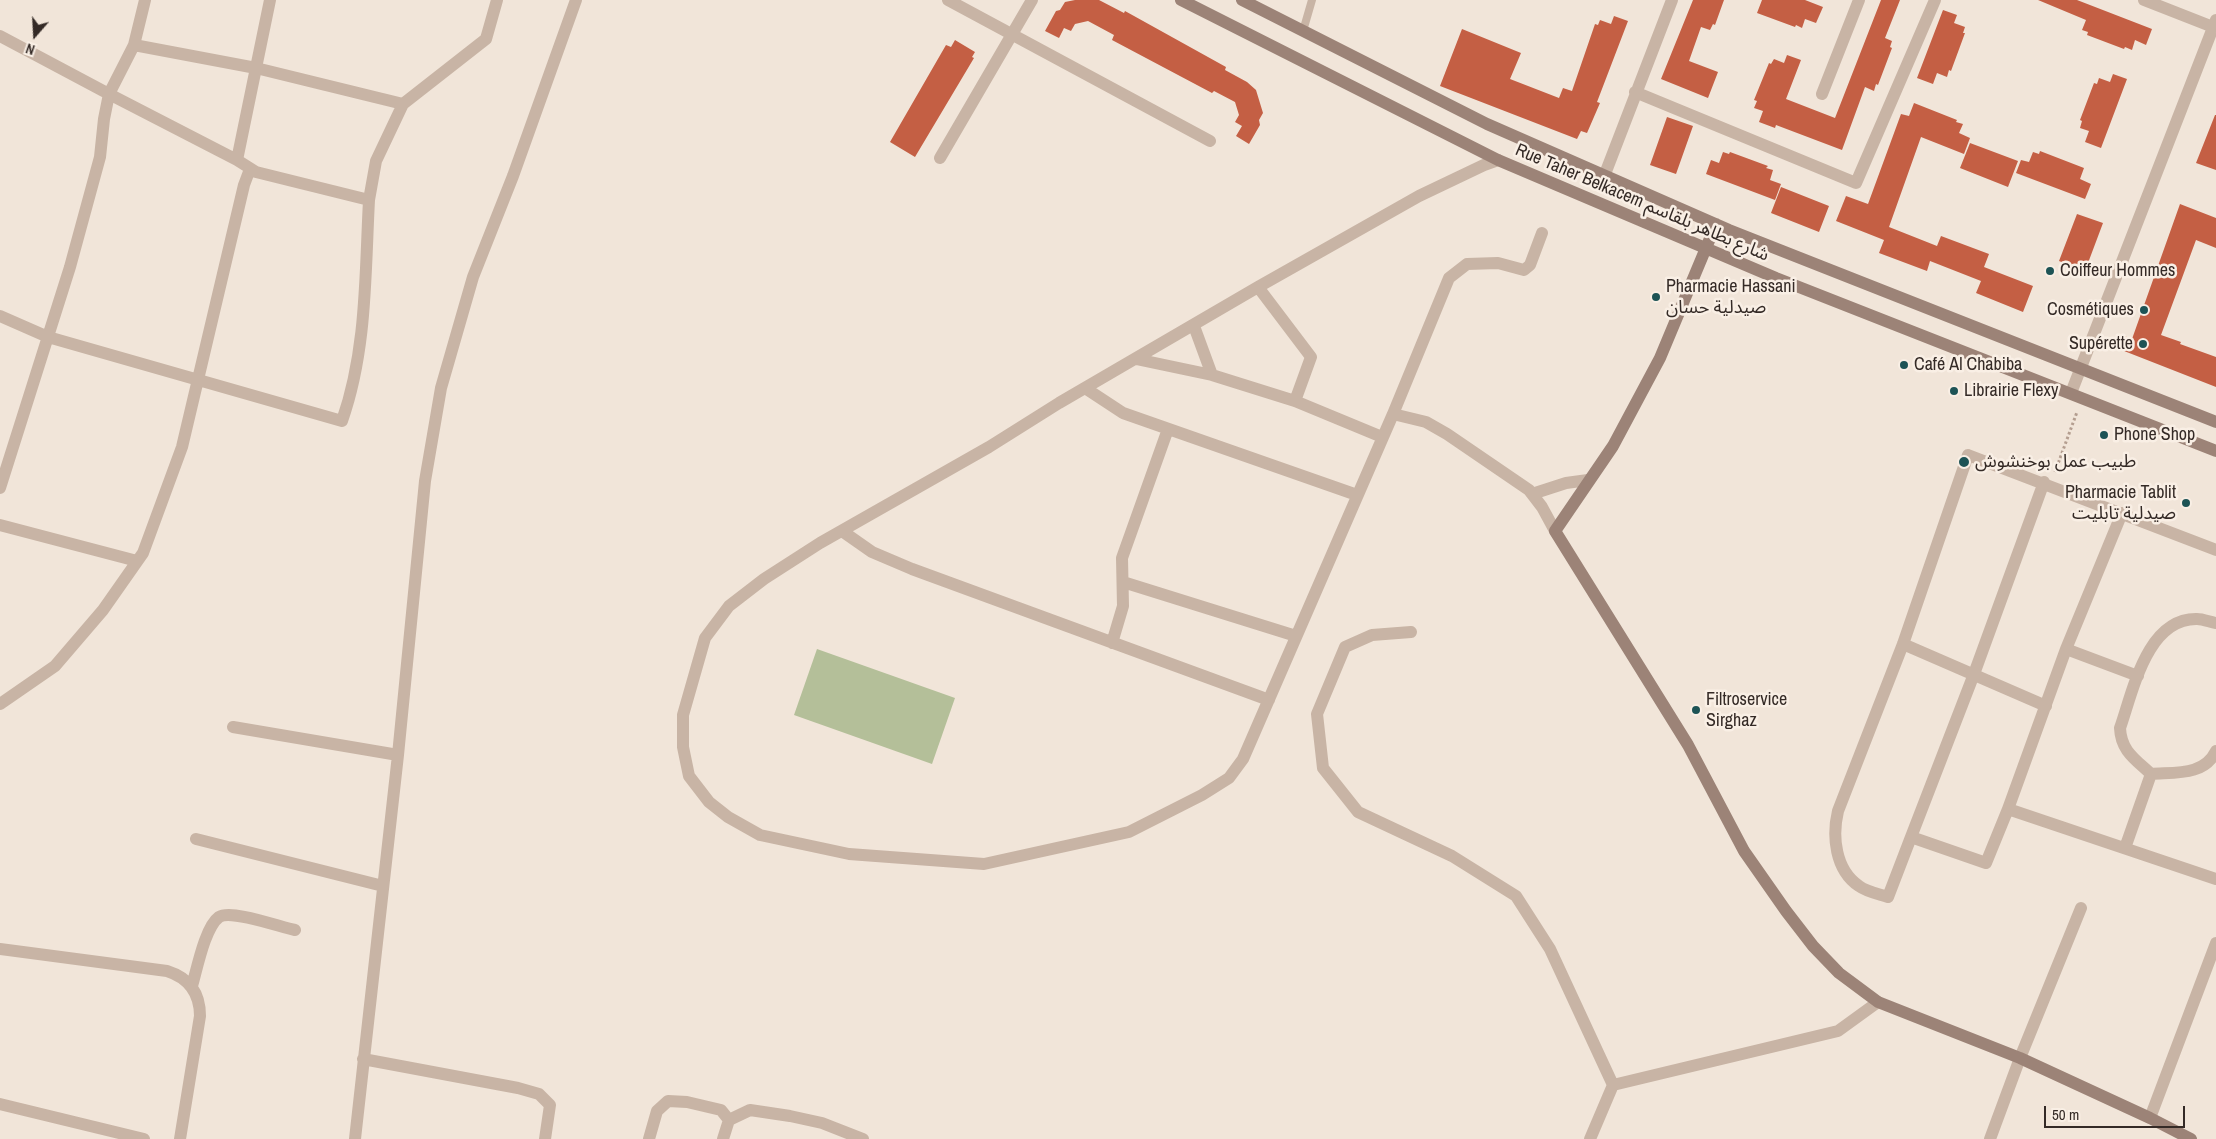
<!DOCTYPE html>
<meta charset="utf-8">
<style>
body{margin:0}
#map{position:relative;width:2216px;height:1139px;overflow:hidden;background:#f1e5d9;font-family:"Archivo Narrow",sans-serif}
canvas{display:block}
.north{position:absolute;left:10px;top:10px;width:50px;height:50px;-webkit-text-stroke:4px #f9efe5;paint-order:stroke;rotate:199deg;font-size:14px;font-weight:700;line-height:20px;text-align:center;color:#342a26}
.north::after{content:'';display:block;margin:auto;width:18px;height:22px;background:#342a26;clip-path:polygon(50% 0,100% 100%,50% 72%,0 100%)}
.scale{position:absolute;left:2044px;top:1106px;width:141px;height:22px;box-sizing:border-box;border:2px solid #342a26;border-top:0;padding-left:6px;font-size:15px;line-height:18px;white-space:nowrap;color:#342a26;-webkit-text-stroke:4px #f9efe5;paint-order:stroke}
</style>
<div id="map">
<canvas width="2216" height="1139"></canvas>
<div class="north">N</div>
<div class="scale">50 m</div>
</div>
<script>
const ctx = document.querySelector('canvas').getContext('2d');
ctx.lineJoin = 'round';
function fill(path, color) {
  ctx.fillStyle = color;
  ctx.fill(path, 'evenodd');
}
function strokePath(path, color, width, dash) {
  ctx.strokeStyle = color;
  ctx.lineWidth = width;
  ctx.lineCap = dash ? 'butt' : 'round';
  ctx.setLineDash(dash || []);
  ctx.stroke(path);
}
function write(font, color, halo, rows, align = 'center') {
  ctx.font = font + ' "Archivo Narrow","Noto Sans Arabic",sans-serif';
  ctx.lineWidth = 5;
  ctx.setLineDash([]);
  ctx.textBaseline = 'middle';
  ctx.strokeStyle = halo;
  ctx.fillStyle = color;
  for (const [text, x, y, turn = 0] of rows) {
    ctx.save();
    ctx.translate(x, y);
    ctx.rotate((+turn || 0) * Math.PI / 180);
    ctx.textAlign = isNaN(turn) ? turn : align;
    if (halo) ctx.strokeText(text, 0, 0);
    ctx.fillText(text, 0, 0);
    ctx.restore();
  }
}
fill(new Path2D(`
 M817 649 955 698 932 764 794 715Z`), '#b4bf99');
fill(new Path2D(`
 M1075 0H1099L1124 13 1125 11 1226 67 1225 70 1247 82 1256 90 1263 113 1259 120 1260 125 1249 144 1236 136 1242 126 1235 122 1239 115 1235 102 1214 91 1212 93 1112 40 1114 35 1088 21 1075 24 1071 31 1064 28 1059 38 1045 31 1056 11 1060 10 1065 2Z
 M1693 0H1724L1715 25 1713 24 1710 30 1701 27 1689 61 1718 72 1708 98 1661 79Z
 M1762 0H1805L1823 7 1816 23 1805 19 1802 28 1796 25 1795 27 1757 13Z
 M1881 0H1900L1885 38 1892 41 1890 47 1892 48 1878 85 1876 84 1874 91 1865 87 1842 150 1776 125 1775 128 1759 122 1763 111 1754 108 1757 101 1754 100 1769 63 1771 64 1774 59 1784 63 1787 55 1801 60 1786 99 1835 118Z
 M2038 0H2077L2152 29 2146 45 2135 40 2132 50 2125 47 2124 49 2087 35 2088 32 2082 30 2086 20Z
 M1943 10 1957 15 1954 23 1965 27 1963 33H1965L1951 71 1949 70 1947 77 1937 73 1933 84 1917 78Z
 M1614 16 1628 21 1597 102 1600 103 1587 133 1581 131 1577 139 1440 86 1462 29 1521 53 1510 79 1559 98 1563 88 1572 91 1595 24 1598 25 1600 20 1611 24Z
 M955 40 975 52 972 57 974 58 915 157 890 142 946 45 951 47Z
 M2113 74 2127 79 2101 148 2085 142 2089 131 2080 128 2082 121 2080 120 2094 83 2097 84 2099 78 2110 82Z
 M1914 103 1957 120 1956 122 1963 124 1959 133 1970 138 1964 154 1921 137 1889 227 1937 246 1941 236 1989 254 1984 267 2033 286 2023 312 1976 293 1981 281 1930 261 1927 271 1879 253 1884 240 1836 221 1846 196 1868 204 1901 114 1909 116Z
 M2215 115H2216V170L2196 163Z
 M1667 117 1693 126 1676 174 1650 165Z
 M1970 143 2018 161 2008 187 1960 168Z
 M2040 151 2084 168 2080 179 2091 184 2085 199 2016 173 2021 160 2029 162 2033 152 2039 154Z
 M1723 152 1729 154 1730 152 1768 166 1766 168 1773 170 1770 180 1781 184 1775 200 1706 174 1711 160 1719 163Z
 M1781 187 1829 206 1819 232 1771 213Z
 M2180 204 2216 218V248L2196 240 2161 335 2181 342 2180 344 2216 357V387L2119 349 2124 336 2132 339Z
 M2077 214 2103 223 2085 271 2059 261Z`), '#c45f44');
strokePath(new Path2D(`
 M2055 472 2077 412`), '#b49e90', 3, [2.5, 2.5]);
strokePath(new Path2D(`
 M1303 31 1312 0`), '#c8b4a5', 8);
strokePath(new Path2D(`
 M948 0 1210 141
 M2144 0 2213 27
 M0 36 109 94 134 45 145 0
 M134 45 256 68 403 104
 M1635 92 1856 183 1935 0
 M1822 94 1859 0
 M940 158 1032 0
 M237 160 270 0
 M1498 160 1484 165 1419 196 1258 287 1059 403 989 447 820 543 764 579 729 606 705 638 683 715V747L689 776 709 802 728 817 760 835 849 854 984 864 1129 832 1202 795 1229 778 1243 759 1393 414 1426 422 1447 434 1529 490 1542 507 1555 531
 M1605 174 1672 0
 M1258 287 1311 357 1295 401
 M0 316 48 337 342 421C367 350 365 274 369 200
 M1136 359 1212 375 1194 326
 M1212 375 1295 401 1382 437
 M1085 388 1123 413 1357 495
 M2071 393 2216 20
 M1393 414 1449 278 1467 264 1498 263 1524 270 1530 265 1542 233
 M0 488 70 267 100 157 104 119 109 94 237 160 256 172 369 200 376 161 403 104 486 39 497 0
 M1532 494 1566 483 1588 480
 M2122 513 2066 649 2008 809 2216 879
 M0 525 137 561
 M842 531 872 552 912 569 1269 700
 M1123 582 1296 636
 M2216 623C2210 622 2203 619 2197 619 2147 618 2133 691 2120 728 2121 751 2135 759 2151 774 2175 772 2204 776 2216 751
 M1411 632 1372 635 1345 647 1317 714 1323 768 1358 812 1452 856 1516 896 1550 949 1613 1085
 M1112 643 1123 606 1122 558 1168 429
 M1903 644 2046 706
 M2066 649 2138 676
 M0 704 55 666 103 610 143 553 182 447 244 185 250 169
 M233 727 398 755
 M2008 809 1986 863 1911 837 1974 674 2044 482
 M1911 837 1888 897C1879 894 1867 892 1859 886 1835 870 1832 836 1838 811L1903 644 1968 455 2216 550
 M196 839 383 886
 M2125 848 2151 774
 M0 949 167 971C189 978 200 993 200 1016L180 1139
 M192 986C197 969 205 927 219 917 231 909 280 927 295 930
 M363 1059 518 1088 539 1094 550 1105 545 1139
 M0 1104 144 1139
 M2150 1118 2216 943
 M355 1139 398 755 425 481 441 388 473 277 513 176 576 0
 M649 1139 657 1111 668 1101 687 1102 721 1110 729 1120
 M723 1139 729 1120 750 1110 790 1116 822 1123 863 1139
 M1590 1139 1613 1085 1838 1031 1878 1002
 M1990 1139 2020 1058 2081 908`), '#c8b4a5', 12);
strokePath(new Path2D(`
 M1181 0 1498 160 1776 278 2216 451
 M1242 0 1487 124 1729 230 2216 422
 M1716 224 1660 358 1613 446 1555 531 1688 745 1744 851 1786 911 1813 946 1839 973 1878 1002 2020 1058 2150 1118 2191 1139`), '#9c8377', 12);
for (const [x, y, r, color] of [
 [2050,271,5,"#1d5355"],
 [1656,297,5,"#1d5355"],
 [2144,310,5,"#1d5355"],
 [2143,344,5,"#1d5355"],
 [1904,365,5,"#1d5355"],
 [1954,391,5,"#1d5355"],
 [2104,435,5,"#1d5355"],
 [1964,462,6,"#1d5355"],
 [2186,503,5,"#1d5355"],
 [1696,710,5,"#1d5355"]
]) {
  const dot = new Path2D();
  dot.arc(x, y, r, 0, 2 * Math.PI);
  ctx.fillStyle = color;
  ctx.fill(dot);
  strokePath(dot, '#f9efe5', 2);
}
write('18px', '#342a26', '#f9efe5', [
 ["Rue Taher Belkacem شارع بطاهر بلقاسم",1642,203,23]
]);
write('18px', '#342a26', '#f9efe5', [
 ["Coiffeur Hommes",2060,271],
 ["Pharmacie Hassani",1666,287],
 ["صيدلية حسان",1666,308],
 ["Cosmétiques",2134,310,"right"],
 ["Supérette",2133,344,"right"],
 ["Café Al Chabiba",1914,365],
 ["Librairie Flexy",1964,391],
 ["Phone Shop",2114,435],
 ["طبيب عمل بوخنشوش",1975,462],
 ["Pharmacie Tablit",2176,493,"right"],
 ["صيدلية تابليت",2176,514,"right"],
 ["Filtroservice",1706,700],
 ["Sirghaz",1706,721]
], 'left');
</script>
